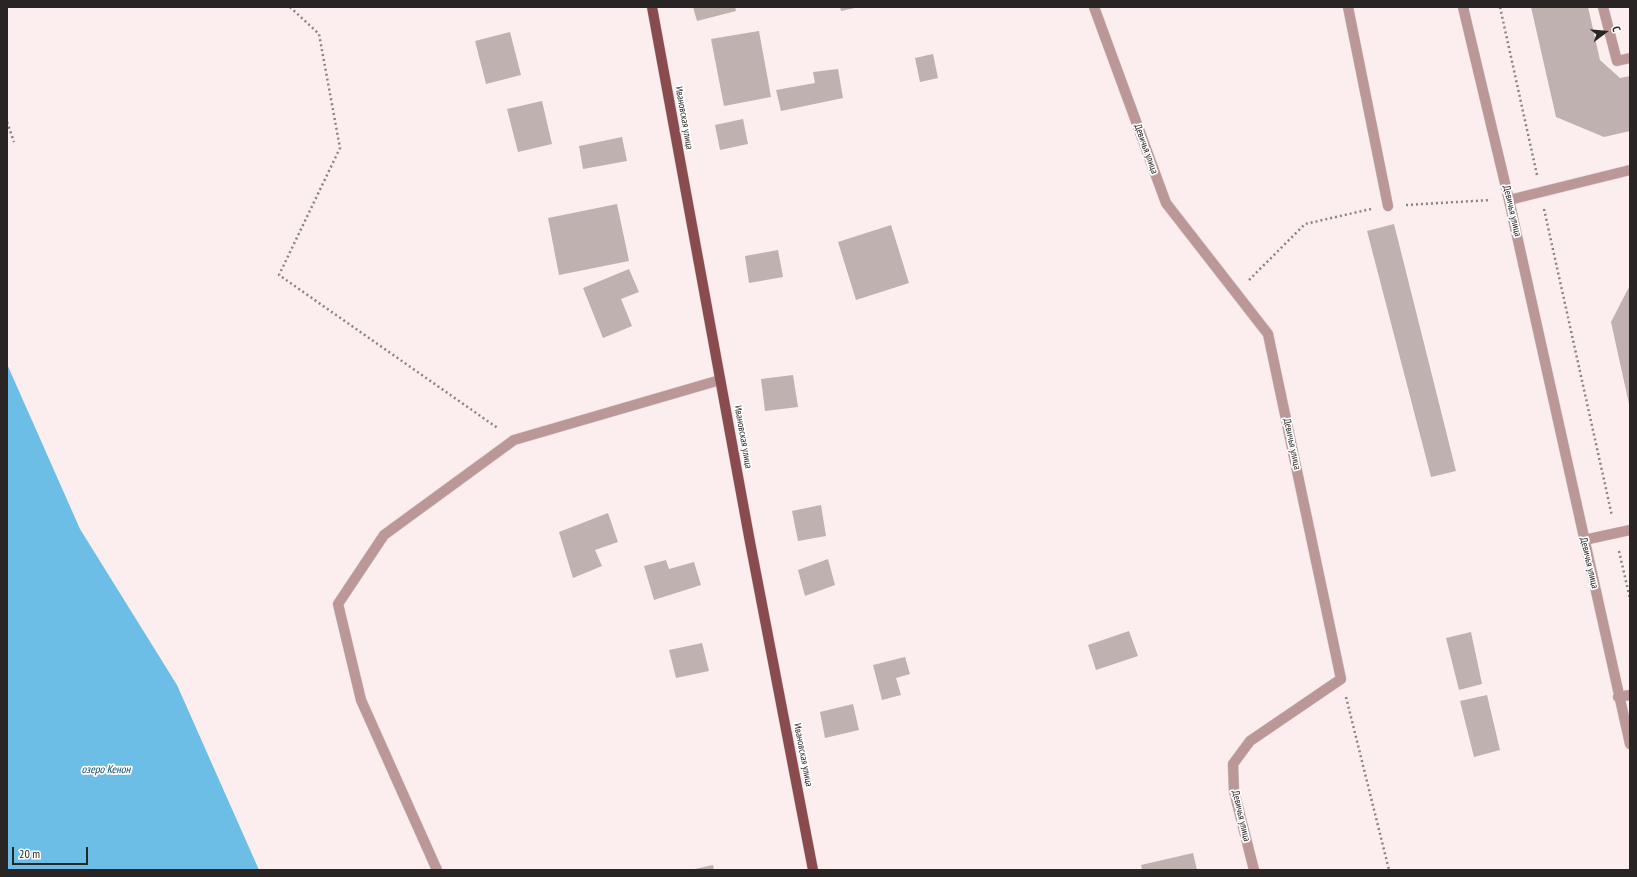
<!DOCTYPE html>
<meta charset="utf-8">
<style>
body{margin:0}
#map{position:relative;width:1637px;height:877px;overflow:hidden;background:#fceeee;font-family:"PT Sans Narrow",sans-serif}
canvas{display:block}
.frame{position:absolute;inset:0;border:8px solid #2a2525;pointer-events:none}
.north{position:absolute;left:1585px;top:12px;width:40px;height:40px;-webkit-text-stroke:3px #fff;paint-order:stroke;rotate:74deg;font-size:11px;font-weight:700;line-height:16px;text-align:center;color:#2a2525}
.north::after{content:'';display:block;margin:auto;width:14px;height:18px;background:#2a2525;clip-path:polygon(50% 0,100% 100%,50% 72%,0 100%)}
.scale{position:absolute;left:12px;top:847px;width:76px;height:18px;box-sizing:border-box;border:2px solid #2a2525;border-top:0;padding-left:5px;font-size:12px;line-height:14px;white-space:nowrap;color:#2a2525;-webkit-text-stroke:3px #fff;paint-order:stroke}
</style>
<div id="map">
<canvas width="1637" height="877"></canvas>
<div class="frame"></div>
<div class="north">С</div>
<div class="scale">20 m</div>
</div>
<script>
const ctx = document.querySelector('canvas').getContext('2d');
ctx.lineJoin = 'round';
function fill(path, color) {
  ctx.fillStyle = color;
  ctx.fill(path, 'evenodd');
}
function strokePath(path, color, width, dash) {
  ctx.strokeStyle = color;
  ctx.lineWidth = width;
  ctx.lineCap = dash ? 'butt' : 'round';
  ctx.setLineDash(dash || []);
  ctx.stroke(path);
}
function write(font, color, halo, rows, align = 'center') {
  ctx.font = font + ' "PT Sans Narrow",sans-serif';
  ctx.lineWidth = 3.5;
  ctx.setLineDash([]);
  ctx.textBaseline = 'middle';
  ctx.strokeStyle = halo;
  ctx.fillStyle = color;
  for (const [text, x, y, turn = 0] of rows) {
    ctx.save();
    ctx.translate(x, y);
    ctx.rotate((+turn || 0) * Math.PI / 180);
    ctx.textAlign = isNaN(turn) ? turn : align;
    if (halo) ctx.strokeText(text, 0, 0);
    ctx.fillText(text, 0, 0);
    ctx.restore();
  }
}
fill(new Path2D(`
 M7 364 80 529 177 685 259 870H7Z`), '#6cbee6');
fill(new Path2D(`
 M693 7H735L736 11 697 21Z
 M840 7H855V8L841 11Z
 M1531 7H1588L1600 60 1620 78 1630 76V131L1604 137 1556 117Z
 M759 31 771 97 724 106 711 39Z
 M510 32 521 75 486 84 475 41Z
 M933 54 938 78 920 82 915 58Z
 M838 69 843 98 781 111 776 90 815 83 813 72Z
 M542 101 552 144 518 152 507 109Z
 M743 119 748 144 720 150 715 125Z
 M622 137 627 161 583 169 579 146Z
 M617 204 629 261 559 275 548 218Z
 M1394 224 1456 471 1431 477 1367 231Z
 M891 225 909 283 856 300 838 242Z
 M778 250 783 277 749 283 745 256Z
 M629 269 639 292 621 299 632 326 603 338 583 288Z
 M1629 287H1630L1629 404 1611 322Z
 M793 375 798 407 765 411 761 379Z
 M821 505 826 536 798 541 792 511Z
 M608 513 618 542 595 550 602 566 573 578 559 532Z
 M828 559 835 585 805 596 798 570Z
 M666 560 669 569 694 562 701 585 654 600 644 566Z
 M1129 631 1138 656 1096 670 1088 645Z
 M1471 632 1482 684 1459 690 1446 638Z
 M702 643 709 671 676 678 669 650Z
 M905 657 910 674 896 678 901 695 882 700 873 665Z
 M1487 695 1500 750 1474 757 1460 701Z
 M853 704 859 730 825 738 820 712Z
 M1193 853 1197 870H1142L1141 865Z
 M713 865 714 870H695V869Z`), '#beb1b0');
const minor = new Path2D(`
 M1094 7 1166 203 1268 334 1341 679 1250 741 1233 764 1234 791 1254 870
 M1348 7 1388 206
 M1463 7 1509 200 1630 744
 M1603 7 1617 61 1630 58
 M1509 200 1630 170
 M1584 540 1630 530
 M1618 697 1630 695
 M437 870 361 700 338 604 384 535 514 440 720 380`);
const major = new Path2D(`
 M652 7 750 542 813 870`);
strokePath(minor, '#d6caca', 11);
strokePath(major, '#d6caca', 11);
strokePath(new Path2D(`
 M290 7 319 34 340 148 279 275 499 429
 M1500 7 1537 175
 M7 122 14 142
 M1406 205 1491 200
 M1544 209 1612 516
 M1249 280 1305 224 1371 209
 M1619 551 1630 599
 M1346 697 1389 870`), '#8b8282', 2.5, [2, 3]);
strokePath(minor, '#bc9797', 10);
strokePath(major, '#894b4d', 10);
write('10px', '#2a2525', '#fff', [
 ["Ивановская улица",684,118,80],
 ["Девичья улица",1146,149,70],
 ["Девичья улица",1512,211,77],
 ["Ивановская улица",743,437,80],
 ["Девичья улица",1292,444,78],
 ["Девичья улица",1589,563,77],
 ["Ивановская улица",803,755,79],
 ["Девичья улица",1241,816,77]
]);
write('italic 11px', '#044b67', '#fff', [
 ["озеро Кенон",106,770]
]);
</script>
